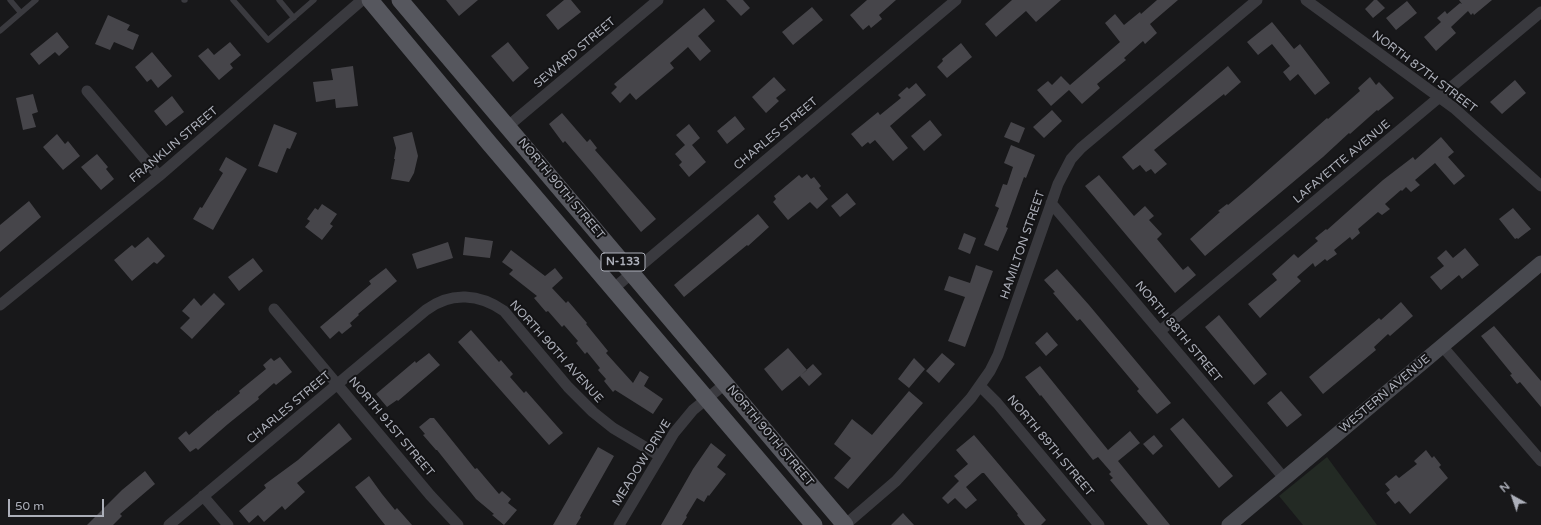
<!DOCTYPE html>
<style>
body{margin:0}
#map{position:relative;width:1541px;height:525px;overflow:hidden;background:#18181a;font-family:"Varela Round",sans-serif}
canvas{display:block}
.north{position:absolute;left:1493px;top:477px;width:40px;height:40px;-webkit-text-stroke:3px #131315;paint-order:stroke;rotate:320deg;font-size:11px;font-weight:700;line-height:16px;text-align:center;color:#acafb9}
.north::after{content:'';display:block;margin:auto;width:14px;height:18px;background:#acafb9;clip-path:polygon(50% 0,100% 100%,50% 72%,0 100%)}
.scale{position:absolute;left:8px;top:499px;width:96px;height:18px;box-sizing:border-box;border:2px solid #acafb9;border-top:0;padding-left:5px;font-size:12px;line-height:14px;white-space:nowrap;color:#acafb9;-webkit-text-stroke:3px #131315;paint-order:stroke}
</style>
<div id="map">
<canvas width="1541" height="525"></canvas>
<div class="north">N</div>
<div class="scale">50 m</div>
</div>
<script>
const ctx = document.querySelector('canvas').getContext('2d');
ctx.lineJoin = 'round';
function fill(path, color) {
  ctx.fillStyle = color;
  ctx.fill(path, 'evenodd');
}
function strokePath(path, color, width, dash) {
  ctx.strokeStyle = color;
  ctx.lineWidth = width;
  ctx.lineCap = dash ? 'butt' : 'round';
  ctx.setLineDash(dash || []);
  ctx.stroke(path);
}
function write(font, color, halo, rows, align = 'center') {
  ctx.font = font + ' "Varela Round",sans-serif';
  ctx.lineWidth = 4;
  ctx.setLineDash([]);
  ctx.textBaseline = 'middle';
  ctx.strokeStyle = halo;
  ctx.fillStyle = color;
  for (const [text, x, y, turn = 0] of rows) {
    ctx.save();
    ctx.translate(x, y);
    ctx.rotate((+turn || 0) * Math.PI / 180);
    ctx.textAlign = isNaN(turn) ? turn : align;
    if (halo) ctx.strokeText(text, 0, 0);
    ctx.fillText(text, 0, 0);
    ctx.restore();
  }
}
fill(new Path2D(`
 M1327 457 1377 525H1303L1279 496Z`), '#232a24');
fill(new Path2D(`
 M446 0H478L459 16Z
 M564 0H571L581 12 558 30 546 15Z
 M726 0H743L750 8 741 16Z
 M867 0H896L879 15 882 19 871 28 869 25 863 30 850 15Z
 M1012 0H1061L1036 22 1026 11 996 37 985 24Z
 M1157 0H1178L1150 24 1157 33 1145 44 1143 41 1124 58 1126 60 1097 84 1100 88 1082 104 1069 90 1051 106 1037 90 1048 81 1052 85 1061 76 1070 85 1120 42 1105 23 1115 14 1124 25 1140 12 1141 14Z
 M1374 0H1377L1385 8 1373 18 1365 9Z
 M1459 0H1492L1474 15 1473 13 1471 15 1468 11 1451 27 1456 33 1436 51 1424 37 1441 22 1437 18 1445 11 1447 14 1460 3 1462 4Z
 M1407 1 1417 13 1396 30 1386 18Z
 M812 7 823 20 793 45 782 32Z
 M704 8 715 21 698 36 711 51 700 61 688 47 670 63 674 68 636 100 630 93 620 103 611 93 617 87 614 84Z
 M108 15 130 25 127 30 139 35 133 50 114 42 110 50 95 44Z
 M1272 22 1294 49 1300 44 1330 83 1315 95 1298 74 1290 81 1283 72 1290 66 1272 44 1258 55 1247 42Z
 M57 32 69 47 59 56 55 52 39 65 30 54Z
 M230 42 241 55 230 64 233 68 219 80 198 56 208 48 214 55Z
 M508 42 529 68 513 82 491 56Z
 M961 43 972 57 947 78 937 67 943 61 942 59Z
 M152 52 172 76 158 88 151 79 147 82 135 67Z
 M353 66 358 106 336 108 335 99 316 102 313 82 333 80 331 69Z
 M1228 66 1241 82 1225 96 1224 94 1154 150 1167 164 1155 174 1151 169 1146 172 1140 165 1133 170 1122 157Z
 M774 77 786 90 776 98 779 101 766 113 752 97Z
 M1370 77 1376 85 1379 82 1394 98 1378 111 1377 110 1350 134 1349 133 1323 157 1205 256 1190 239 1220 212 1218 211 1227 204 1228 205 1248 188 1327 118 1328 119 1360 91 1358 88Z
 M1515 80 1526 93 1502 114 1490 102Z
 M916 83 926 95 890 126 908 148 893 161 875 140 870 144 868 142 862 147 851 134 878 112 880 115 901 98 898 95 907 87 909 89Z
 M33 94 38 112 32 114 36 127 23 130 16 98Z
 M172 96 184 112 166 126 154 111Z
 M1052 110 1062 121 1044 138 1033 127Z
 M562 113 587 142 590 139 597 148 595 150 656 219 641 232 593 174 565 141 563 143 549 124Z
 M735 116 745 129 727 144 717 131Z
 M930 120 942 135 924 151 911 136Z
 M1011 122 1025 128 1019 143 1004 137Z
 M274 124 297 133 290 149 287 148 277 173 258 166Z
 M689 124 700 138 692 145 706 162 689 177 679 165 682 162 675 154 685 145 676 135Z
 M412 132 418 156 414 173 409 182 391 179 395 159H394L396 148 393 137Z
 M57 134 65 144 68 141 80 156 63 170 43 147Z
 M1441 137 1454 152 1448 157 1465 176 1454 185 1435 163 1415 180 1420 185 1411 192 1406 187 1402 191 1401 190 1385 204 1390 209 1382 215 1378 212 1358 229 1360 233 1352 240 1350 237 1334 250 1337 254 1327 261 1325 259 1315 267 1313 263 1297 277 1301 281 1260 318 1248 304 1277 280 1272 274 1294 254 1298 258 1318 241 1315 238 1326 229 1327 230 1383 180 1413 157 1415 160Z
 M1011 145 1035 155 1026 178 1024 177 1006 227 1008 228 998 251 984 245 999 208 995 206 1003 184 1007 185 1013 167 1004 163Z
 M97 154 108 167 106 169 114 179 101 190 81 167Z
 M226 157 247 169 213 230 193 219 200 207 202 208 223 173 219 170Z
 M807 174 811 179 814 177 821 186 819 188 828 199 817 209 810 202 788 220 773 202 776 199 774 196 799 175 802 178Z
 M1099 175 1134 216 1145 206 1154 216 1149 220 1162 234 1157 239 1183 270 1188 266 1196 275 1175 293 1085 186Z
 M847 193 856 204 840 217 831 206Z
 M29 201 41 217 0 252V225Z
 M322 204 337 214 330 224 333 226 322 240 305 227 310 221 307 219 315 208 318 210Z
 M1513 208 1531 229 1518 239 1517 238 1515 239 1499 219Z
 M758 214 769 227 748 246 747 245 684 297 674 285Z
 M964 233 976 238 970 254 958 249Z
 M148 237 165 256 157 264 154 262 132 281 114 260 132 245 135 248Z
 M465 237 493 241 490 258 463 255Z
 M448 242 453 258 417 269 412 254Z
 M1465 248 1479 265 1462 279 1459 275 1441 290 1430 277 1444 266 1437 258 1446 250 1453 258Z
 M511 250 545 276 555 268 563 278 552 288 566 303 568 301 587 323 586 324 608 351 606 353 633 383 640 371 649 377 644 386 663 399 653 414 615 390 613 392 604 381 606 379 598 370 600 368 587 352 585 354 576 343 578 341 564 325 562 327 548 311 546 312 534 298 537 296 509 274 513 270 502 262Z
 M253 258 263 271 239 291 228 277Z
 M976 265 993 271 965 347 948 341 965 297 944 290 949 276 970 283Z
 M386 268 397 281 358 314 359 315 350 323 352 326 342 334 339 331 330 339 320 327 371 284 369 281Z
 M1057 269 1089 305 1171 403 1157 414 1137 391 1139 389 1080 319 1077 321 1053 293 1055 292 1044 280Z
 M214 293 225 304 192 339 180 328 190 318 182 311 194 298 201 306Z
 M1401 302 1413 316 1390 336 1388 334 1374 347 1376 350 1323 394 1309 377 1379 318 1381 320Z
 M1219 315 1267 374 1254 385 1205 327Z
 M1494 326 1541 381V407L1520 382 1517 384 1510 375 1512 374 1481 336Z
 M471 330 499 362 501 360 513 374 510 377 524 393 526 391 563 433 549 445 458 342Z
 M1047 332 1058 345 1046 356 1035 343Z
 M788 348 807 370 782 391 764 369Z
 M429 353 440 365 398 401 397 400 387 407 376 394 415 361 416 363Z
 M942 353 955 364 939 383 926 371Z
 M280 357 292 372 276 385 274 383 258 397 259 399 228 424 198 450 196 448 190 452 178 438 186 431 189 435 218 410V411L240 393 239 391 266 369 263 365 271 358 274 361Z
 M914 358 925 369 909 388 898 379Z
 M813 364 822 374 809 386 800 376Z
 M1040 366 1108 450 1130 431 1140 443 1118 461 1170 525H1148L1110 480 1113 478 1109 474 1111 472 1098 457 1093 460 1041 395 1040 396 1025 377Z
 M909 391 923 403 848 489 834 478 851 458 834 444 852 419 872 435Z
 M1281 391 1302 415 1287 427 1267 403Z
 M430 418H434L475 469 477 468 499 494 502 491 511 499 508 503 517 510 504 525 492 515 494 514 476 499 437 450H436L423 435 425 434 419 427Z
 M1183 418 1233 476 1219 488 1170 429Z
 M339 423 352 439 297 483 305 492 285 510 282 506 264 522 258 515 249 523 239 511 266 488 264 485 298 460Z
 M974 435 1046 520 1041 525H1025L1017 515 1018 514 984 473H982L966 487 977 500 966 509 955 498 948 504 942 498 959 481 954 476 968 464 956 450Z
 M1154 435 1163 446 1153 455 1143 444Z
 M711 443 726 455 717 467 726 474 709 496 708 495 704 502 697 498 686 516 687 517 682 525H661L693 469Z
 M598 447 614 456 580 516 581 517 576 525H553Z
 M1426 450 1432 458 1434 456 1441 465 1439 467 1448 478 1410 514 1399 501 1395 504 1386 493 1390 490 1385 484 1396 475 1399 478 1417 464 1414 461Z
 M145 471 155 484 120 514 122 516 113 525H87L122 490Z
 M369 476 382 494 395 510 397 508 412 525H385L355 487Z
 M903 513 914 525H891Z`), '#46454a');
strokePath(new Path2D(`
 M10 0 21 13
 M184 0H185
 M233 0 268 40 314 0
 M279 0 294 18
 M0 31 36 0`), '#3a3a3f', 5.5);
strokePath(new Path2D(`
 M1306 0 1454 108 1541 186
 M87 91 159 176
 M507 127 658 0
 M1051 203 1284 478
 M613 289 956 0
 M0 305 159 176 362 0
 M274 309 430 495 458 525
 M1160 331 1541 12
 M1442 346 1541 461
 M980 386 997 403 1099 525
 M203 496 228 525
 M169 525 426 310C451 291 480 294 504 311L568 387 593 412 613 428 660 456
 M619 525 674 433 693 410 725 384
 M845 525 896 481 971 398 990 371 998 355 1058 184 1071 159 1081 148 1257 0`), '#3a3a3f', 11);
strokePath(new Path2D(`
 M1229 525 1541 263`), '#48494f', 15);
strokePath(new Path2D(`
 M370 0 489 143 814 525
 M400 0 845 525`), '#56575e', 17);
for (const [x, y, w] of [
 [623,262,44]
]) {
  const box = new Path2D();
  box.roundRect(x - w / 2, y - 9, w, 18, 3);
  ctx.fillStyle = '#131315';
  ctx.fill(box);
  strokePath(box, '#acafb9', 1);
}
write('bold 11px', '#acafb9', null, [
 ["N-133",623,262]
]);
write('12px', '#acafb9', '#131315', [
 ["SEWARD STREET",575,53,-40],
 ["NORTH 87TH STREET",1424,72,37],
 ["CHARLES STREET",776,134,-40],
 ["FRANKLIN STREET",174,145,-40],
 ["LAFAYETTE AVENUE",1342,162,-40],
 ["NORTH 90TH STREET",561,189,50],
 ["HAMILTON STREET",1023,245,-71],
 ["NORTH 88TH STREET",1178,332,50],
 ["NORTH 90TH AVENUE",556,352,48],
 ["WESTERN AVENUE",1385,394,-40],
 ["CHARLES STREET",289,408,-40],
 ["NORTH 91ST STREET",391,427,50],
 ["NORTH 90TH STREET",770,436,50],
 ["NORTH 89TH STREET",1050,446,50],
 ["MEADOW DRIVE",642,463,-58]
]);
</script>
